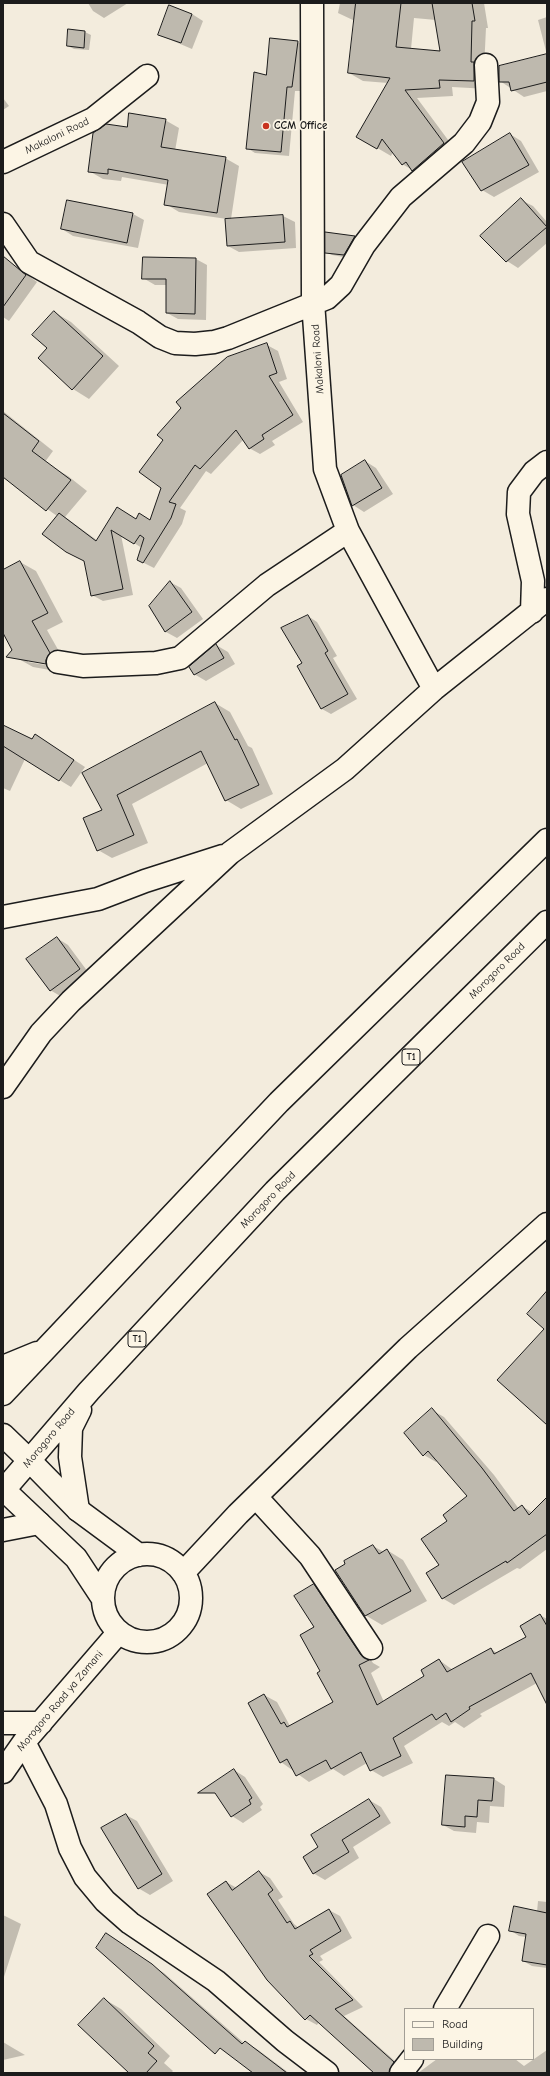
<!DOCTYPE html>
<style>
body{margin:0}
#map{position:relative;width:550px;height:2076px;overflow:hidden;background:#f3ecdd;font-family:"Comic Neue",sans-serif}
canvas{display:block}
.frame{position:absolute;inset:0;border:4px solid #1c1c1c;pointer-events:none}
.legend{position:absolute;left:404px;top:2008px;width:130px;height:52px;box-sizing:border-box;background:#fcf5e5;border:1px solid #a29e95;margin:0;padding:5px 7px;list-style:none;font-size:12px;color:#1c1c1c}
.legend li{display:flex;align-items:center;gap:8px;height:20px}
.legend b{width:20px;border:1px solid #a29e95}
</style>
<div id="map">
<canvas width="550" height="2076"></canvas>
<div class="frame"></div>
<ul class="legend">
<li><b style="height:5px;background:#fcf5e5"></b>Road</li>
<li><b style="height:11px;background:#beb9ae"></b>Building</li>
</ul>
</div>
<script>
const ctx = document.querySelector('canvas').getContext('2d');
ctx.lineJoin = 'round';
function fill(path, color) {
  ctx.fillStyle = color;
  ctx.fill(path, 'evenodd');
}
function strokePath(path, color, width, dash) {
  ctx.strokeStyle = color;
  ctx.lineWidth = width;
  ctx.lineCap = dash ? 'butt' : 'round';
  ctx.setLineDash(dash || []);
  ctx.stroke(path);
}
function write(font, color, halo, rows, align = 'center') {
  ctx.font = font + ' "Comic Neue",sans-serif';
  ctx.lineWidth = 3.5;
  ctx.setLineDash([]);
  ctx.textBaseline = 'middle';
  ctx.strokeStyle = halo;
  ctx.fillStyle = color;
  for (const [text, x, y, turn = 0] of rows) {
    ctx.save();
    ctx.translate(x, y);
    ctx.rotate((+turn || 0) * Math.PI / 180);
    ctx.textAlign = isNaN(turn) ? turn : align;
    if (halo) ctx.strokeText(text, 0, 0);
    ctx.fillText(text, 0, 0);
    ctx.restore();
  }
}
fill(new Path2D(`
 M88 3H128L104 18 93 11Z
 M340 3H484L488 28H486L484 69 488 89 452 87 453 96 417 98 457 152 416 172 402 164 393 152 391 156 357 136 388 83 363 81 349 73 355 21 338 13ZM414 18 436 20 441 52 411 49Z
 M546 3H547V91L524 97 500 81 547 55 538 20 547 17Z
 M192 14 203 21 192 49 159 35Z
 M69 30 85 32 91 35 89 50 74 49 68 46Z
 M298 42 306 47 300 91H295L289 156 255 153 247 148 267 76Z
 M3 98 9 106 3 110Z
 M165 120 179 128 175 151 225 158 239 166 231 219 283 216 295 222 296 248 239 252 228 246 227 219 179 212 166 204 169 185 122 177 121 181 103 179 89 171 128 128Z
 M510 134 521 141 539 172 494 197 482 190Z
 M521 200 533 206 547 222V243L518 268 507 261Z
 M133 214 144 220 138 248 73 236 62 229Z
 M326 233 355 237 360 240 349 258 332 255 326 252Z
 M3 257 37 282 9 321 3 317Z
 M196 259 207 265 206 320 178 319 167 313V285H155L143 278Z
 M54 312 71 322 119 366 89 399 73 389 53 371Z
 M267 345 278 351 287 379 279 382 303 422 272 441 275 445 260 454 249 448 244 439 211 474 206 471 180 508 186 511 182 524 154 568 138 560 142 548 121 535 133 595 103 601 92 595 85 561 66 551 57 516 32 498 51 466 68 476 87 491 65 517 98 541 117 509 136 520 151 521Z
 M3 411 53 451 39 470 3 448Z
 M365 461 376 468 393 494 364 512 353 505Z
 M20 562 36 571 63 622 47 630 65 662 61 672 33 667 17 658 3 631V571ZM28 660 51 664V666L28 662Z
 M170 582 181 588 203 619 177 638 166 632 150 606Z
 M308 616 317 622 337 656 333 658 357 699 331 714 322 709 298 667 303 664Z
 M216 645 228 652 235 664 206 681 194 674Z
 M215 703 230 712 248 746 252 748 273 794 241 809 226 800 208 763 132 804 148 843 112 858 98 850 103 811 84 773Z
 M3 727 32 740 36 735 85 767 71 787 25 759 10 791 3 788Z
 M57 938 68 945 91 976 62 997 50 990Z
 M432 1410 444 1417 494 1475 519 1509 522 1506 533 1513 547 1498V1549L520 1569 517 1568 454 1605 442 1598 440 1565 448 1521 469 1496 438 1460 436 1462 424 1455 405 1433Z
 M373 1546 384 1552 387 1550 403 1560 427 1601 382 1625 365 1615 347 1564Z
 M314 1585 326 1592 373 1663 380 1667 371 1673 384 1702 425 1676 439 1660 453 1670 491 1649 497 1653 527 1637 540 1615 547 1619V1703L537 1683 480 1714 482 1716 464 1728 455 1722 449 1726 442 1722 404 1746 413 1763 383 1777 371 1770 367 1763 344 1776 333 1769 309 1782 281 1762 264 1695 277 1702 290 1726 334 1703 322 1672 315 1627Z
 M234 1770 245 1777 263 1804 260 1807 262 1810 243 1823 232 1816Z
 M494 1779 505 1786 504 1807 490 1806 489 1823 477 1822 476 1833 454 1831 443 1825Z
 M369 1800 381 1807 391 1823 353 1847 359 1858 325 1880 313 1873 320 1848Z
 M126 1815 137 1821 173 1881 150 1895 138 1888Z
 M259 1872 270 1878 283 1897 278 1900 294 1924 299 1928 329 1910 340 1916 352 1938 320 1956 323 1960 319 1962 363 2007 344 2016 404 2069 402 2073H376L319 2022 317 2025 306 2019 226 1882 237 1888Z
 M538 1901 547 1902V1968L532 1966 523 1961 526 1937 519 1936 510 1930 537 1912Z
 M3 1915 21 1924 3 1980Z
 M118 1942 164 1973 244 2043 257 2049 289 2073H257Z
 M104 1999 121 2009 170 2056 164 2063 173 2071 171 2073H130Z
 M3 2042 13 2048 25 2055 3 2060Z
 M547 2050V2073H418L437 2059H515L524 2066Z`), '#0003');
const building = new Path2D(`
 M356 3H401L396 47 440 51 432 3H472L475 21H472L471 62H474V81L439 80 440 88 405 90 444 143 412 171 406 162 402 165 382 139 377 149 356 137 390 78 348 73Z
 M169 5 192 14 181 43 158 35Z
 M68 29 85 31 84 48 67 46Z
 M270 38 298 41 292 87H287L281 152 246 149 254 72 266 75Z
 M547 54V82L511 91 509 82H499V66Z
 M129 113 166 119 161 147 226 157 217 213 164 205 168 180 108 169V174L88 172 93 133 106 124 127 127Z
 M510 133 529 165 481 191 462 162Z
 M521 198 547 227 506 262 480 236Z
 M67 200 133 213 127 243 61 229Z
 M283 215 285 242 227 246 225 219Z
 M325 232 355 236 344 255 325 253Z
 M3 256 26 275 3 307Z
 M143 257 196 258 195 314 166 313V279H142Z
 M54 311 103 356 72 390 38 358 47 348 32 335Z
 M267 343 277 373 269 376 293 415 262 435 264 439 249 449 236 430 200 469 195 465 169 502 176 504 171 518 143 563 137 560 144 538 140 535 134 544 111 530 123 589 91 596 84 561 66 552 42 534 59 513 96 541 117 507 136 519 139 513 150 520 161 488 139 472 163 440 157 435 181 408 176 402 227 357Z
 M3 413 39 441 32 451 71 480 46 511 3 477Z
 M365 460 382 488 352 506 341 475Z
 M20 561 48 613 32 621 50 653 46 660V664L6 657 12 650 3 633V570Z
 M170 581 192 612 165 632 149 606Z
 M308 615 328 651 325 653 348 694 321 709 297 666 302 663 281 628Z
 M216 644 224 658 194 675 189 667Z
 M215 702 235 740 237 739 259 785 225 801 201 751 117 795 134 835 97 851 83 818 102 810 82 773Z
 M3 725 32 739 35 734 74 760 59 781 3 746Z
 M57 937 80 969 50 991 26 959Z
 M547 1291V1425L497 1380 544 1329 527 1314Z
 M432 1408 482 1468 514 1511 522 1505 529 1515 547 1497V1534L507 1563 506 1561 442 1599 426 1573 439 1565 421 1539 447 1521 443 1515 467 1496 428 1451 423 1456 404 1433Z
 M373 1545 379 1554 387 1549 411 1591 365 1616 335 1570 345 1564 344 1561Z
 M314 1584 361 1655 369 1660 359 1665 377 1705 424 1676 421 1670 439 1659 447 1672 491 1648 494 1654 526 1637 520 1626 540 1614 547 1626V1705L531 1673 469 1707 470 1709 451 1722 446 1713 436 1720 432 1714 393 1738 401 1756 370 1771 361 1752 331 1769 326 1760 296 1776 287 1759 280 1763 248 1703 264 1694 281 1724 284 1722 287 1727 333 1702 317 1673 320 1671 300 1635 314 1627 294 1596Z
 M234 1769 252 1798 249 1800 251 1804 231 1817 215 1793H198Z
 M446 1775 494 1778 492 1801 478 1800 477 1817 465 1816V1827L442 1825Z
 M369 1799 380 1816 342 1840 349 1852 313 1874 303 1857 318 1847 311 1835Z
 M126 1814 162 1874 138 1889 101 1828Z
 M259 1871 273 1890 268 1894 287 1923 290 1921 295 1929 329 1909 341 1931 310 1950 313 1954 309 1956 353 2000 335 2009 394 2062 389 2073H374L310 2015 305 2020 267 1980 207 1894 226 1881 232 1890Z
 M514 1906 547 1913V1965L522 1961 526 1934 509 1931Z
 M106 1933 152 1964 242 2044 245 2041 287 2073H253L220 2048 215 2054 96 1948Z
 M104 1998 154 2046 148 2053 157 2061 146 2073H129L78 2025Z`);
fill(building, '#beb9ae');
strokePath(building, '#1c1c1c', 1);
const minor = new Path2D(`
 M312 3 313 302 325 469 348 531 434 689
 M3 162 93 119 147 76
 M3 224 29 262 138 322 160 337 175 343 195 344 214 342 228 338 327 298 341 285 364 245 401 197 464 143 480 122 488 102 486 65
 M532 612 533 581 518 514 519 492 534 472 547 462
 M58 662 83 666 156 663 180 658 267 585 348 531
 M3 917 98 899 145 881 223 856
 M3 1087 41 1033 71 1001 230 853 345 769 434 689 547 599
 M3 1435 30 1461 78 1510 139 1555
 M3 1489 76 1558 103 1599
 M256 1497 310 1556 371 1648
 M103 1598a44 44 0 1 1 88 0a44 44 0 1 1-88 0Z
 M183 1573 238 1514 408 1348 547 1224
 M3 1723H41
 M24 1742 56 1804 70 1848 85 1877 105 1901 130 1923 216 1981 285 2041 327 2073
 M3 1772 24 1742 119 1632
 M445 2009 488 1936
 M401 2073 412 2059`);
const highway = new Path2D(`
 M3 1367 37 1353
 M3 1394 279 1102 547 840
 M3 1491 89 1391 275 1191 547 922
 M78 1510 70 1457 71 1428 80 1410
 M3 1530 39 1523`);
strokePath(minor, '#1c1c1c', 25);
strokePath(highway, '#1c1c1c', 25);
strokePath(minor, '#fcf5e5', 22);
strokePath(highway, '#fcf5e5', 22);
for (const [x, y, r, color] of [
 [266,126,4,"#c8321e"]
]) {
  const dot = new Path2D();
  dot.arc(x, y, r, 0, 2 * Math.PI);
  ctx.fillStyle = color;
  ctx.fill(dot);
  strokePath(dot, '#fcf5e5', 1.5);
}
for (const [x, y, w] of [
 [411,1057,18],
 [137,1339,18]
]) {
  const box = new Path2D();
  box.roundRect(x - w / 2, y - 8, w, 16, 3);
  ctx.fillStyle = '#fcf5e5';
  ctx.fill(box);
  strokePath(box, '#1c1c1c', 1);
}
write('bold 10px', '#1c1c1c', null, [
 ["T1",411,1057],
 ["T1",137,1339]
]);
write('bold 11px', '#1c1c1c', '#fcf5e5', [
 ["CCM Office",274,126]
], 'left');
write('11px', '#1c1c1c', '#fcf5e5', [
 ["Makaloni Road",57,136,-26],
 ["Makaloni Road",318,359,-94],
 ["Morogoro Road",497,971,-45],
 ["Morogoro Road",268,1200,-46],
 ["Morogoro Road",49,1438,-50],
 ["Morogoro Road ya Zamani",60,1701,-50]
]);
</script>
